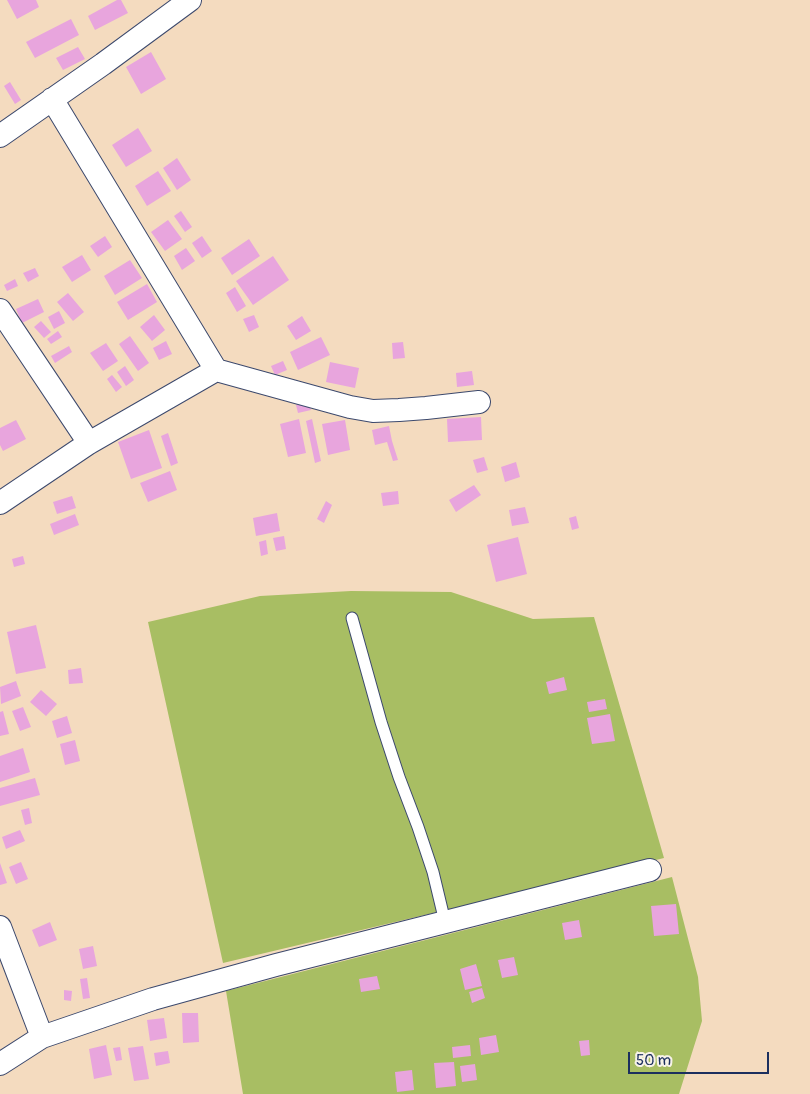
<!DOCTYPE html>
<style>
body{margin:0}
#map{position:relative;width:810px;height:1094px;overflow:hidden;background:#f4dbbf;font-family:Pangolin,sans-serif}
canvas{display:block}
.scale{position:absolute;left:628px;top:1052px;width:141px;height:22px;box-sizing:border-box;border:2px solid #1b2f5e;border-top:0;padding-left:6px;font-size:15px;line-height:18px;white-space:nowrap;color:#1b2f5e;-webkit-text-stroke:4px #f7f3e8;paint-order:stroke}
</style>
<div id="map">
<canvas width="810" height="1094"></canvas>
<div class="scale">50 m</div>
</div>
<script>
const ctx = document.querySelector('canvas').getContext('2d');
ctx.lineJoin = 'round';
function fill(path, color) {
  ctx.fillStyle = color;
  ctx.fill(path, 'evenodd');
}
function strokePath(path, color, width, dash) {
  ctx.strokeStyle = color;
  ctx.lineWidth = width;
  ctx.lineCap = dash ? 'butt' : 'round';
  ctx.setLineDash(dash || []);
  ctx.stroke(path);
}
fill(new Path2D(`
 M351 591 451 592 533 619 594 617 664 858 223 963 148 622 260 596Z
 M672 877 698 977 702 1021 679 1094H243L226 991Z`), '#a8be63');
fill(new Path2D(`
 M7 0H36L39 7 17 19Z
 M117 0H121L128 13 95 30 88 16Z
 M71 19 79 35 35 58 26 42Z
 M78 47 85 59 63 70 56 58Z
 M151 52 166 79 141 94 126 67Z
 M10 82 21 100 15 104 4 86Z
 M138 128 152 151 126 167 112 145Z
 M177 158 191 180 177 190 163 168Z
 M158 171 171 191 147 206 135 186Z
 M181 211 192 227 185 232 174 216Z
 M168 220 182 239 165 251 151 232Z
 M105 236 112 247 98 257 90 246Z
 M202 236 212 251 202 258 192 243Z
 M249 239 260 256 232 275 221 258Z
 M186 248 195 261 182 270 174 256Z
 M82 255 91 270 72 282 62 267Z
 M273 256 289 280 253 305 236 281Z
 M130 260 142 278 115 295 104 276Z
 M35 268 39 276 28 282 23 273Z
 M15 279 18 286 7 291 4 285Z
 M147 284 157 302 128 320 117 302Z
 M235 287 246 306 237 312 226 293Z
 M68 293 84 312 73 321 57 302Z
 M38 299 44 312 22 323 16 309Z
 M59 311 65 323 54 329 48 317Z
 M154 315 165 330 152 341 140 327Z
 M254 315 259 327 249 332 243 319Z
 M302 316 311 331 296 340 287 326Z
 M41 321 51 332 44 338 34 327Z
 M58 331 62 337 51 344 47 339Z
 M130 336 149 363 138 371 119 344Z
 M321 337 330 355 298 370 290 352Z
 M166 341 172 354 159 360 153 348Z
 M403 342 405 358 393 359 392 343Z
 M106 343 118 361 103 371 90 353Z
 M69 346 72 352 55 363 51 356Z
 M283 361 287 370 275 375 271 366Z
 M330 362 359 368 355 388 326 382Z
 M125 366 134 380 126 386 117 372Z
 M472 371 474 385 457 387 456 373Z
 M112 375 122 387 116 392 107 379Z
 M308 402 311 410 298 413 296 405Z
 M481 417 482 440 448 442 447 419Z
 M299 419 306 453 288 457 280 424Z
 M312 419 321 461 315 463 306 421Z
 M16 420 26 439 3 451 0 445V428Z
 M345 420 350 450 328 455 322 424Z
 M389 426 392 441 398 460 393 461 387 442 375 445 372 430Z
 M149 430 162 468 131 479 118 442Z
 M168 433 178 463 171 466 161 436Z
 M484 457 488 470 477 473 473 460Z
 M516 462 520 477 505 482 501 467Z
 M170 471 177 490 148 502 140 483Z
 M474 485 481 495 456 512 449 500Z
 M398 491 399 504 383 506 381 493Z
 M72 496 76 508 57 514 53 502Z
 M326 501 332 505 324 523 317 519Z
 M525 507 529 523 512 526 509 510Z
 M277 513 280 531 256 536 253 518Z
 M75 514 79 525 54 535 50 524Z
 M576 516 579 528 572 530 569 518Z
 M284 536 286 549 276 551 273 538Z
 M518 537 527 574 496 582 487 545Z
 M266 540 268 554 261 556 259 542Z
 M23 556 25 564 14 567 12 559Z
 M36 625 46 668 16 674 7 632Z
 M81 668 83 683 69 684 68 670Z
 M564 677 567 690 549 694 546 682Z
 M16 681 21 696 1 704 0 687Z
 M41 690 57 704 46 716 30 702Z
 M605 699 607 709 589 712 587 702Z
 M23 707 31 727 20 731 12 711Z
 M3 711 9 734 0 736V712Z
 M610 714 615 741 592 744 587 718Z
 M67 716 72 733 57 738 52 721Z
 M75 740 80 761 65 765 60 744Z
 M23 748 30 772 0 782V756Z
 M35 778 40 795 0 806V788Z
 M29 808 32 823 25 825 21 810Z
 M20 830 25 841 6 849 2 837Z
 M21 862 28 879 16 884 9 867Z
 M0 863 7 883 0 885Z
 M676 904 679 934 654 936 651 906Z
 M579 920 582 937 565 940 562 923Z
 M50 922 57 940 39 947 32 930Z
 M93 946 97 966 83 969 79 949Z
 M514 957 518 975 502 978 498 960Z
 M476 964 482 986 465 990 460 969Z
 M377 976 380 989 361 992 359 979Z
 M87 978 90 998 83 999 80 979Z
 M482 988 485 998 472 1003 469 992Z
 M64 990 72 991 71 1001 64 1000Z
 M182 1013H198L199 1042 183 1043Z
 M164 1018 167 1038 150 1041 147 1020Z
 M496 1035 499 1052 481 1055 479 1038Z
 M589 1040 590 1055 581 1056 579 1041Z
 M106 1045 112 1075 94 1079 89 1049Z
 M470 1045 471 1056 453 1058 452 1047Z
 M143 1046 149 1079 134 1081 128 1048Z
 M120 1047 122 1060 116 1061 113 1048Z
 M168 1051 170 1063 156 1066 154 1053Z
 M454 1062 456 1086 436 1088 434 1063Z
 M475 1064 477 1080 462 1082 460 1066Z
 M412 1070 414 1090 397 1092 395 1072Z`), '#e8a5dd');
const lane = new Path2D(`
 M352 618 381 722 399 777 418 827 433 872 445 922`);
const street = new Path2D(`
 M0 136 103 64 190 0
 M0 310 89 443
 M216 370 350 407 373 411 399 410 426 408 479 402
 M0 503 89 443 216 370 52 99
 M0 927 42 1037
 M0 1064 42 1037 153 999 276 965 650 870`);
strokePath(lane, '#3c496d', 13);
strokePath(street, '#3c496d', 24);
strokePath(lane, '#fff', 11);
strokePath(street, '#fff', 22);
</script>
